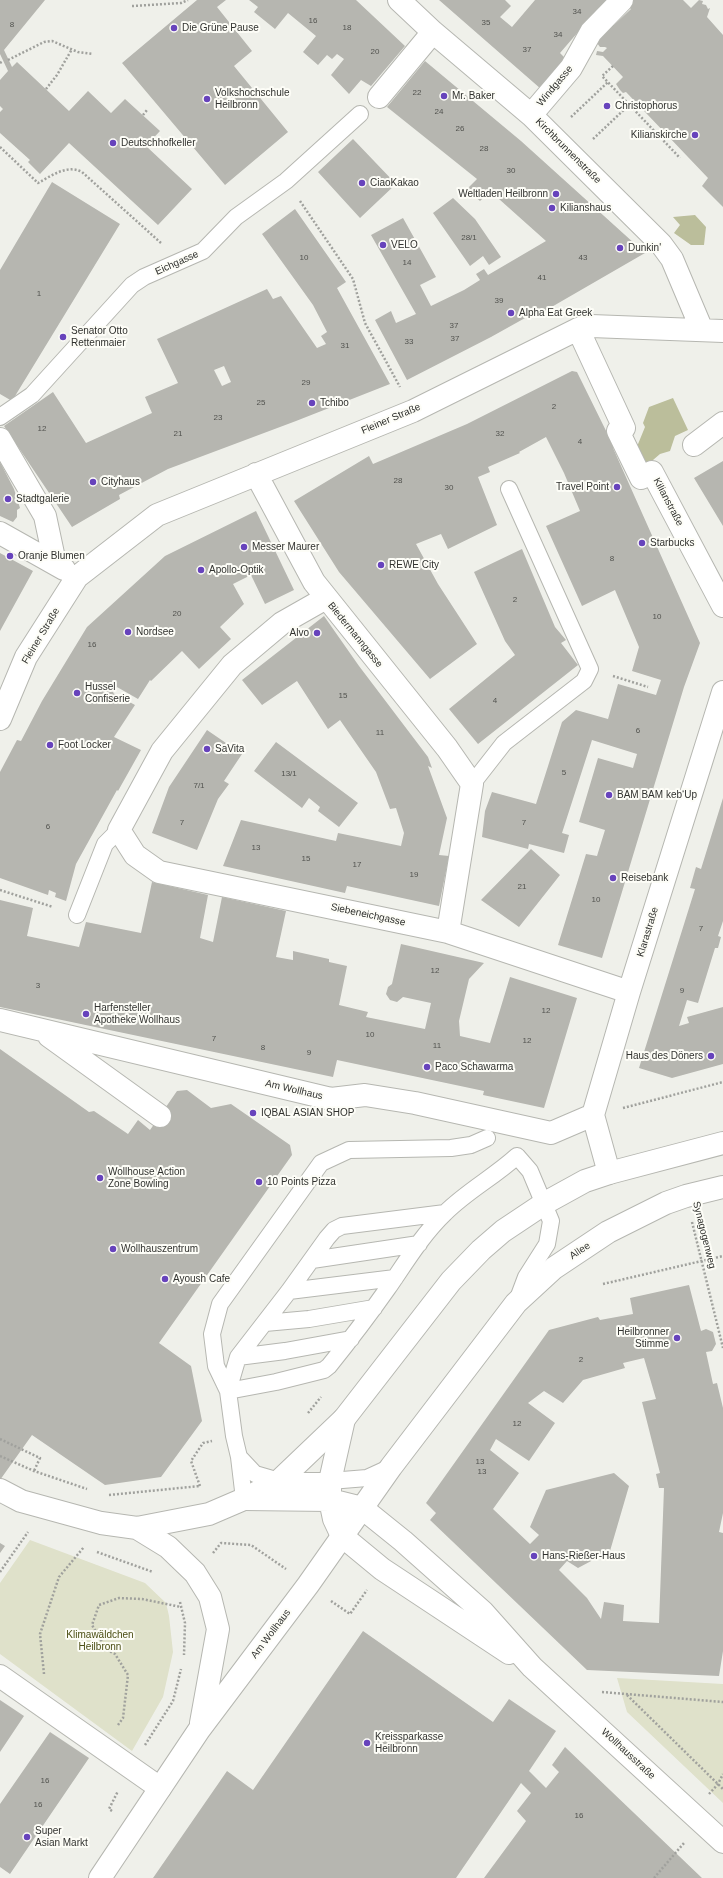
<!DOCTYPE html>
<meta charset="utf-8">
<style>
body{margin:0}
canvas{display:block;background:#eff0ea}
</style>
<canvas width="723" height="1878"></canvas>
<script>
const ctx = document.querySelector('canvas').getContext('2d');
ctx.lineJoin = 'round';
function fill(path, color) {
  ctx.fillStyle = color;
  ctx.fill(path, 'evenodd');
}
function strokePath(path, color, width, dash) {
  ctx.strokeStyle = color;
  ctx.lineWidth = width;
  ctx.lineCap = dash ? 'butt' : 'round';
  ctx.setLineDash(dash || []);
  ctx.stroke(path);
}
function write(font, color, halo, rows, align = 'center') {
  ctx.font = font + ' Arial,sans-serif';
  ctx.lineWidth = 4;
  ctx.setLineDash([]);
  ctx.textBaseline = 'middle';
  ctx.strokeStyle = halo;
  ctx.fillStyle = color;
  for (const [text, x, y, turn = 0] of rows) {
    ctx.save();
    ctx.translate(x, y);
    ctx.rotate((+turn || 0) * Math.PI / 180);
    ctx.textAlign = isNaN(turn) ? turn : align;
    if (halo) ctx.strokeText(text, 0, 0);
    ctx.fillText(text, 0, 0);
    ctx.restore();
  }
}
fill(new Path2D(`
 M30 1540 145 1583 166 1603 169 1616 173 1652 163 1697 132 1751 0 1654V1583Z
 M617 1678 723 1684V1803L627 1712Z`), '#dfe1ca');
fill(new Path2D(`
 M695 215 706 227 704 245H691L674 233 680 225 673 217Z
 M673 398 688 430 675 436 670 451 660 454 646 466 636 449 645 427 643 423 649 407Z`), '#bbbe9b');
fill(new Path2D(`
 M0 0H45L4 50 12 67 17 62 69 111 88 91 111 113 125 99 160 131 146 146 192 189 158 225 69 143 40 174 28 162 30 160 0 133V112L3 109 0 106V80L8 71 0 54Z
 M197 0H226L217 7 252 51 234 66 288 132 225 185 122 63Z
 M249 0H356L405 46 371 86 361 80 349 94 331 75 344 59 337 54 332 59 327 55 318 65 303 52 316 36 288 13 275 29 254 12 258 7Z
 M439 0H505L511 6 500 17 512 27 535 0H610L591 17 560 53 566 59 541 89Z
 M630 0H683L691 8 699 0 703 1 702 4 706 5 708 9 710 8 707 17 723 35V207L702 186 708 178 626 92 623 93 620 90 616 84 623 77 603 56 596 55 597 51 603 52 607 48 605 47H600L597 43 611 23 614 25 631 9 626 5Z
 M425 61 521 141 645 253 536 316 534 313 491 337 407 380 375 320 391 311 396 323 416 314 371 235 403 218 436 277 420 285 431 306 464 290 480 280 476 274 484 269 488 275 546 241 490 191 480 201 467 189 477 179 387 107Z
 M353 139 396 184 360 218 318 172Z
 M52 182 120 224 12 401 0 394V270Z
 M453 198 475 219 501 257 489 265 483 256 470 266 433 213Z
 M295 209 346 282 337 288 390 384 296 421 168 469 119 495 120 499 72 527 4 426 53 392 86 443 152 413 145 397 178 383 157 339 267 289 273 299 281 296 317 348 326 344 321 336 327 332 313 305 262 234ZM224 366 231 382 222 386 214 370Z
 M572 371 577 372 614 447 613 448 700 643 684 687 602 958 558 945 586 854 597 856 605 830 579 822 598 758 633 768 637 754 592 740 562 833 569 835 564 853 529 844 528 849 482 837 485 811 492 792 536 804 562 722 576 710 608 719 618 684 656 695 661 680 632 671 639 647 615 590 582 606 546 526 580 511 564 473 546 437 519 452 520 453 488 467 490 472 478 477 497 525 448 549 441 534 416 544 438 584 477 644 430 679 339 572 294 501 369 456 373 464 467 424Z
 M723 461V526L694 478Z
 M0 462 14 489 20 508 17 510V517L13 522 0 516Z
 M256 511 294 590 265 604 251 575 233 584 244 604 220 627 231 639 199 669 182 651 151 681 150 680 138 699 117 687 113 693 135 705 114 737 141 750 118 791 117 790 76 864 66 901 55 897 56 893 49 890 48 895 0 878V772L17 740 21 741 42 701 87 627 165 556Z
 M522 549 555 627 566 640 561 643 578 665 478 744 449 709 515 655 505 641 474 572Z
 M0 553 33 571 0 631Z
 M324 616 359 666 428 757 432 768 428 766 447 818 439 855 449 856 439 906 347 886 345 893 223 866 241 820 336 841 338 833 401 846 404 833 396 808 390 809 376 772 340 720 328 729 297 681 262 705 242 680Z
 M207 730 242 754 224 781 229 784 218 799 197 850 152 833 169 787Z
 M276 742 358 803 339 827 318 811 320 807 309 798 302 808 254 771Z
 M723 798V921L718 936 721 937 718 948H715L698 1003 687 1000 679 1026 689 1023 687 1017 723 1007V1064L672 1078 639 1068 695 889 690 888 696 867 701 869Z
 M531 849 560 875 519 927 481 900Z
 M152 882 208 895 200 938 213 942 222 897 286 911 276 957 293 960V951L329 959V962L347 966 339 1005 368 1012 366 1017 425 1029 431 1003 403 997 397 1002 390 1000 386 994 388 987 392 984 401 944 484 963 469 979 459 1021 460 1036 490 1043 510 977 577 998 544 1108 483 1095 484 1091 337 1060 333 1077 0 1007V900L33 908 27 936 79 947 86 922 141 933Z
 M0 1049 89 1112 94 1111 128 1134 138 1120 150 1130 177 1091 187 1090 211 1108 231 1104 290 1145 292 1155 159 1343 191 1366 202 1421 161 1477 105 1485 32 1435 0 1480Z
 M689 1285 701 1331 706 1329 713 1332 716 1344 712 1351 706 1352 713 1384 717 1383 723 1408V1513L719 1532 723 1533V1651L719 1676 587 1670 430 1520 436 1513 426 1503 549 1330 598 1317 600 1320 633 1314 630 1298ZM644 1358 656 1399 642 1402 660 1473 656 1474 659 1488H664L659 1623 623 1621 624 1605 604 1602 601 1619 587 1598 559 1570 567 1561 578 1568 610 1551 629 1486 614 1473 546 1490 530 1527 539 1535 530 1544 493 1509 519 1473 490 1450 496 1439 529 1461 555 1423 528 1403 544 1391 563 1403 583 1380 625 1368 623 1363Z
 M0 1543 5 1546 0 1553Z
 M363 1631 493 1722 509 1699 556 1731 529 1771 546 1788 559 1772 552 1765 565 1747 702 1878H484L526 1821 517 1811 531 1793 521 1783 456 1878H153L227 1771 253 1790Z
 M0 1700 24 1716 0 1752Z
 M50 1732 89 1758 10 1874 0 1867V1804Z`), '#b6b6b0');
const lane = new Path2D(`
 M0 417 32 395 132 285 144 277 203 251 236 217 286 181 360 114
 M472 784 504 743 584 681 590 669 509 489
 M77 915 105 844 119 830
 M312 1260 419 1244
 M289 1291 395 1278
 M265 1323 309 1319 374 1308
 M238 1357 285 1351 351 1339
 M228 1391 276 1382 324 1370 329 1366C350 1340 369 1315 388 1288 406 1262 422 1235 445 1213 467 1191 494 1177 517 1156L530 1171 551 1221 547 1244 526 1277 517 1301
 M228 1391 216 1366 212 1334 220 1304 321 1163 349 1150 451 1148 471 1145 487 1138
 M239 1457 255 1474 279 1481H330L367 1478 391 1467
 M244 1499 239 1457 234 1436 228 1391 238 1357 289 1291 327 1238 334 1230 342 1226 445 1213`);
const street = new Path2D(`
 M399 0 433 32 531 115 661 244 672 259 702 330
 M379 97 433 32
 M531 115 571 68 591 32 622 0
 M578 329 624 428 618 431 641 478 652 472 723 606
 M0 439 45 516 55 563
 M694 445 723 423
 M256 474 314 582 447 748 472 784 448 932
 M0 533 64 569
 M326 598 282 623 232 665 162 751 119 830 135 855 159 872 448 932 629 992
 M0 719 26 657 77 577 157 515 413 411 578 329 591 326 723 331
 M0 1020 331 1099 365 1095 415 1103 551 1133 593 1115
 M49 1036 160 1116
 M609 1173 593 1115 629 992 723 692
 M0 1676 160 1788`);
const secondary = new Path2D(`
 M344 1419 330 1481V1500L334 1519 342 1536 382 1569 509 1653
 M244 1499 330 1500 362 1508 403 1541 483 1612 532 1667 723 1842`);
const primary = new Path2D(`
 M0 1490 21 1501 101 1523 137 1528 209 1514 244 1499 279 1481 344 1419 451 1281 481 1250 503 1231 545 1203 585 1181 609 1173 723 1143
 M137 1528 168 1547 195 1573 210 1597 218 1629 201 1723
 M100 1878 199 1730 308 1585 391 1467 516 1303 554 1268 608 1232 666 1203 686 1196 723 1187`);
strokePath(lane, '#b6b7b1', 18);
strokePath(street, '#b6b7b1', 24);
strokePath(secondary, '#b6b7b1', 24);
strokePath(primary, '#b6b7b1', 24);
strokePath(new Path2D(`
 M132 6 181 3 188 0
 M8 60 44 42 52 41 78 52 93 54
 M0 63 3 61
 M613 66 602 76 680 158
 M46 89 57 75 72 49
 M143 115 147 110
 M571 117 608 82
 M593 139 629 105
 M0 147 38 183C51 176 67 164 82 172L161 243
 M300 201 353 279 365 323 400 387
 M613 676 648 687
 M0 890 53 907
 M623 1108 723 1082
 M692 1222 723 1348
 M603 1284 723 1256
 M308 1413 321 1397
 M0 1439 40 1458 34 1471
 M0 1456 34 1471 87 1489
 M200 1486 191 1461 203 1443 212 1441
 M109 1495 200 1486
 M97 1552 153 1572
 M213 1553 221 1543 251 1545 286 1569
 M0 1572 28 1532
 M331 1601 350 1614 367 1590
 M180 1602 185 1623 184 1655
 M44 1674 40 1634 59 1577 84 1547
 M602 1692 723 1702
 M627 1695 723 1789
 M118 1725 123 1718 128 1675 115 1654 107 1650 92 1625 99 1605 119 1598 142 1599 181 1607
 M145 1745 173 1701 181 1669
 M709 1794 718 1784 723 1774
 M112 1811 109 1809 118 1791
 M654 1878 684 1843`), '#a0a19d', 2.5, [2, 2]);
strokePath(lane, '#fff', 16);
strokePath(street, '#fff', 22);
strokePath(secondary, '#fff', 22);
strokePath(primary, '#fff', 22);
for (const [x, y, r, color] of [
 [174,28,4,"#6743bc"],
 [444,96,4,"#6743bc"],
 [207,99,4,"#6743bc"],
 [607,106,4,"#6743bc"],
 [695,135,4,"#6743bc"],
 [113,143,4,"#6743bc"],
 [362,183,4,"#6743bc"],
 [556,194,4,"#6743bc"],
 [552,208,4,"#6743bc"],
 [383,245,4,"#6743bc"],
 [620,248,4,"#6743bc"],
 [511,313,4,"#6743bc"],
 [63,337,4,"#6743bc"],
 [312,403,4,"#6743bc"],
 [93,482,4,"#6743bc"],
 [617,487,4,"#6743bc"],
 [8,499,4,"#6743bc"],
 [642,543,4,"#6743bc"],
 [244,547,4,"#6743bc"],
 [10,556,4,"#6743bc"],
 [381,565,4,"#6743bc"],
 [201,570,4,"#6743bc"],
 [128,632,4,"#6743bc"],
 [317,633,4,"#6743bc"],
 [77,693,4,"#6743bc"],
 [50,745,4,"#6743bc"],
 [207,749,4,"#6743bc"],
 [609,795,4,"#6743bc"],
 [613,878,4,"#6743bc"],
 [86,1014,4,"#6743bc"],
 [711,1056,4,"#6743bc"],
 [427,1067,4,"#6743bc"],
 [253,1113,4,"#6743bc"],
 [100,1178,4,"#6743bc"],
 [259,1182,4,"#6743bc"],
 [113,1249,4,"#6743bc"],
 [165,1279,4,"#6743bc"],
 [677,1338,4,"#6743bc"],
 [534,1556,4,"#6743bc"],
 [367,1743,4,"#6743bc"],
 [27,1837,4,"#6743bc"]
]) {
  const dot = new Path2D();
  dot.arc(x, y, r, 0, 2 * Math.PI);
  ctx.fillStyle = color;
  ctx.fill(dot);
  strokePath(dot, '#fdfdf7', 1.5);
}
write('8px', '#52534f', null, [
 ["34",577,12],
 ["16",313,21],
 ["35",486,23],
 ["8",12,25],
 ["18",347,28],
 ["34",558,35],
 ["37",527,50],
 ["20",375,52],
 ["22",417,93],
 ["24",439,112],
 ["26",460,129],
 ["28",484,149],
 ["30",511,171],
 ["28/1",469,238],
 ["10",304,258],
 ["43",583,258],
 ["14",407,263],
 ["41",542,278],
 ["1",39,294],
 ["39",499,301],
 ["37",454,326],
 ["37",455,339],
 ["33",409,342],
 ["31",345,346],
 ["29",306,383],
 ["25",261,403],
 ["2",554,407],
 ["23",218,418],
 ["12",42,429],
 ["21",178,434],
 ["32",500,434],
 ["4",580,442],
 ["28",398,481],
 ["30",449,488],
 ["8",612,559],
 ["2",515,600],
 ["20",177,614],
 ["10",657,617],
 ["16",92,645],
 ["15",343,696],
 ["4",495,701],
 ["6",638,731],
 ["11",380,733],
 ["5",564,773],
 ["13/1",289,774],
 ["7/1",199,786],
 ["7",182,823],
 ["7",524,823],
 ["6",48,827],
 ["13",256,848],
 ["15",306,859],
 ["17",357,865],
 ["19",414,875],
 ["21",522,887],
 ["10",596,900],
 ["7",701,929],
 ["12",435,971],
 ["3",38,986],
 ["9",682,991],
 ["12",546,1011],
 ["10",370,1035],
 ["7",214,1039],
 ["12",527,1041],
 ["11",437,1046],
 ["8",263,1048],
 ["9",309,1053],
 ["2",581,1360],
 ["12",517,1424],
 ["13",480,1462],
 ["13",482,1472],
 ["16",45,1781],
 ["16",38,1805],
 ["16",579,1816]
]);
write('10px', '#31322f', '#fdfdf7', [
 ["Die Grüne Pause",182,28],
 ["Volkshochschule",215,93],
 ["Heilbronn",215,105],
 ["Mr. Baker",452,96],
 ["Christophorus",615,106],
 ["Kilianskirche",687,135,"right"],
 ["Deutschhofkeller",121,143],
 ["CiaoKakao",370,183],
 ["Weltladen Heilbronn",548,194,"right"],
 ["Kilianshaus",560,208],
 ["VELO",391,245],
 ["Dunkin'",628,248],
 ["Alpha Eat Greek",519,313],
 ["Senator Otto",71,331],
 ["Rettenmaier",71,343],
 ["Tchibo",320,403],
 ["Cityhaus",101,482],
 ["Travel Point",609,487,"right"],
 ["Stadtgalerie",16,499],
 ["Starbucks",650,543],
 ["Messer Maurer",252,547],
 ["Oranje Blumen",18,556],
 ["REWE City",389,565],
 ["Apollo-Optik",209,570],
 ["Nordsee",136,632],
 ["Alvo",309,633,"right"],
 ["Hussel",85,687],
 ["Confiserie",85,699],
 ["Foot Locker",58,745],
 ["SaVita",215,749],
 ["BAM BAM keb‘Up",617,795],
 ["Reisebank",621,878],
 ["Harfensteller",94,1008],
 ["Apotheke Wollhaus",94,1020],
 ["Haus des Döners",703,1056,"right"],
 ["Paco Schawarma",435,1067],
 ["IQBAL ASIAN SHOP",261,1113],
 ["Wollhouse Action",108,1172],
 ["Zone Bowling",108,1184],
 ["10 Points Pizza",267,1182],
 ["Wollhauszentrum",121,1249],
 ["Ayoush Cafe",173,1279],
 ["Heilbronner",669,1332,"right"],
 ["Stimme",669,1344,"right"],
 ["Hans-Rießer-Haus",542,1556],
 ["Kreissparkasse",375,1737],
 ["Heilbronn",375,1749],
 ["Super",35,1831],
 ["Asian Markt",35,1843]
], 'left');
write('10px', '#31322f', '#fdfdf7', [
 ["Windgasse",555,86,-50],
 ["Kirchbrunnenstraße",568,151,45],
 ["Eichgasse",177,263,-24],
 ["Fleiner Straße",391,419,-23],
 ["Kilianstraße",668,502,62],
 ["Biedermanngasse",355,635,51],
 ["Fleiner Straße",41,636,-59],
 ["Siebeneichgasse",368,915,12],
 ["Klarastraße",648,932,-73],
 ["Am Wollhaus",294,1090,13],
 ["Synagogenweg",704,1235,76],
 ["Allee",580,1251,-34],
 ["Am Wollhaus",271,1634,-53],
 ["Wollhausstraße",628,1754,43]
]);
write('10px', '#4b4e14', '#fdfdf7', [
 ["Klimawäldchen",100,1635],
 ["Heilbronn",100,1647]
]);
</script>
